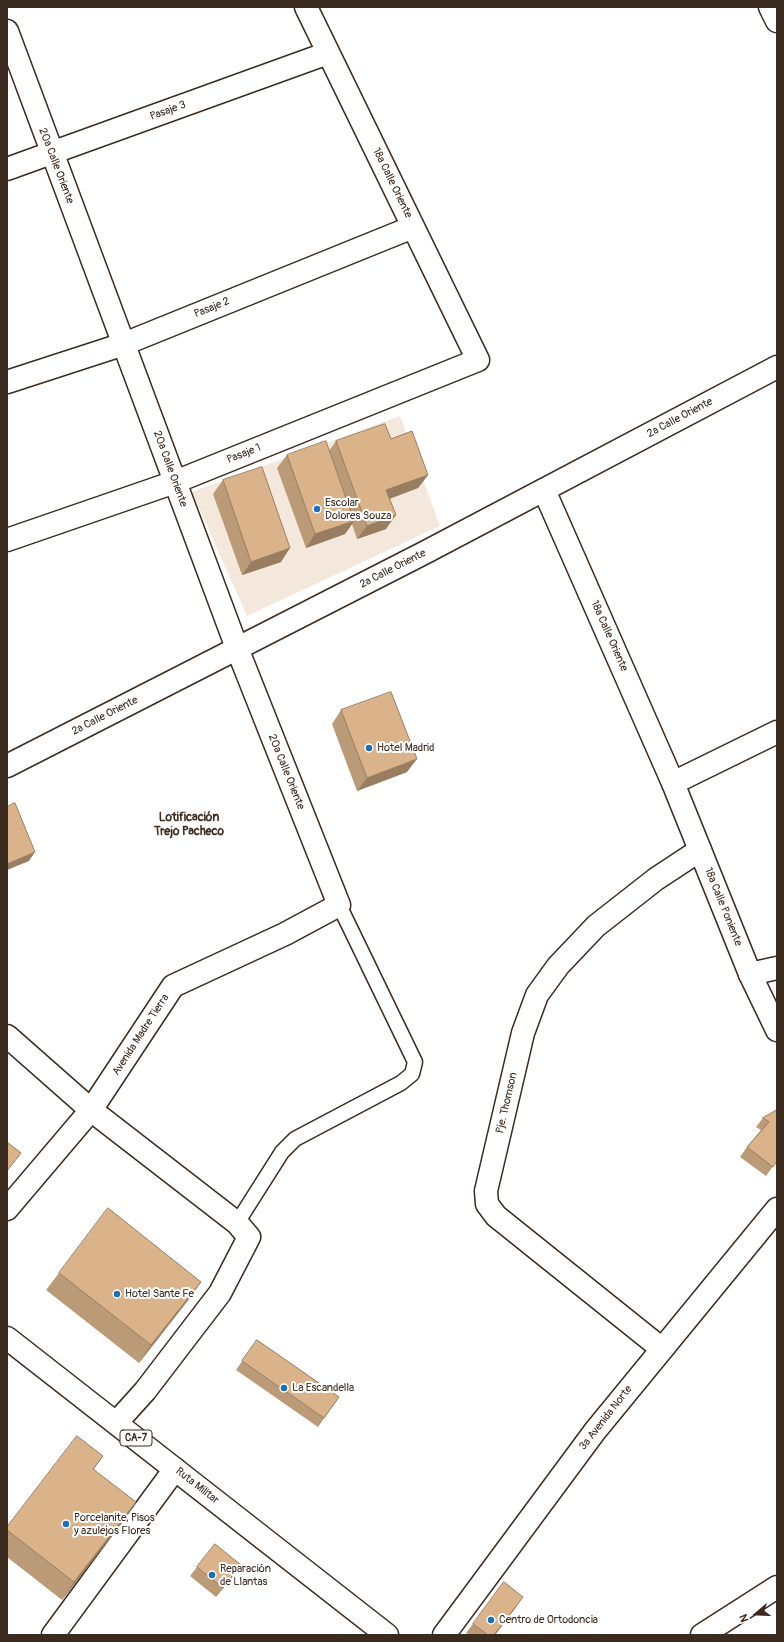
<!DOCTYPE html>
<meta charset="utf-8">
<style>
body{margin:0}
#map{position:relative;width:784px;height:1642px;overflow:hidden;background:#fff;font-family:Pangolin,sans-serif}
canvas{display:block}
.frame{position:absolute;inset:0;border:8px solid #3b2a1e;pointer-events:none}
.north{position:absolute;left:736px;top:1594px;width:40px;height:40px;-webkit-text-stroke:3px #fff;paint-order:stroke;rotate:251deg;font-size:11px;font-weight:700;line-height:16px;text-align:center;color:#3b2a1e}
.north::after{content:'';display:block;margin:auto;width:14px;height:18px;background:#3b2a1e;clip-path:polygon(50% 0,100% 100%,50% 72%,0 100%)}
</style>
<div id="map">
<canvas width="784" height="1642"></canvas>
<div class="frame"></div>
<div class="north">N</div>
</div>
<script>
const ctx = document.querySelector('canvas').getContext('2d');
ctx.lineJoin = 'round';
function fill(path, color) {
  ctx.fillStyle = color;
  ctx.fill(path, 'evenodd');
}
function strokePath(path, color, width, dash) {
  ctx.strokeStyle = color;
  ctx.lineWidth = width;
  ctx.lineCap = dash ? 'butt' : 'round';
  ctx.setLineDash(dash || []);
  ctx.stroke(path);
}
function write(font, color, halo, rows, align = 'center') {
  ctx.font = font + ' Pangolin,sans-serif';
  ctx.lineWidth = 4;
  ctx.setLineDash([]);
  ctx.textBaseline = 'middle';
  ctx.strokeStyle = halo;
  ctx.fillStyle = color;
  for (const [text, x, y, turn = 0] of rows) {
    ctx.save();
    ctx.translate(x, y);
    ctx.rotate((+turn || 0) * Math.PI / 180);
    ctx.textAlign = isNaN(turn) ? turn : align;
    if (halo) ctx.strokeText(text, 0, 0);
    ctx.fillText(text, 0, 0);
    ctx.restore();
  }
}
fill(new Path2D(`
 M400 416 440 526 247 616 192 492Z`), '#f4e8dc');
const service = new Path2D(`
 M237 1223 282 1152 295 1139 401 1083 412 1074 415 1062 339 905`);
const minor = new Path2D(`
 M770 7 777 21
 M7 31 237 648 339 905 285 934 173 986 91 1110 7 1209
 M7 169 328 53
 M7 382 124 344 413 227
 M7 540 175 482 478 360 306 7
 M673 783 777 732
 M750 974 777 968
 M7 1036 91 1110 237 1223 249 1237 220 1293 145 1391 117 1422
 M662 1349 496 1216 487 1204 486 1191 523 1033 537 995 558 966 596 926 656 879 700 850`);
const tertiary = new Path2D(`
 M544 490 673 783 750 974 777 1030
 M53 1635 175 1469
 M444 1635 595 1431 777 1209
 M702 1635 777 1587`);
const secondary = new Path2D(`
 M7 766 424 553 777 367`);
const primary = new Path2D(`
 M7 1338 387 1635`);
strokePath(service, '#3b2a1e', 17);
strokePath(minor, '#3b2a1e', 25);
strokePath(tertiary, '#3b2a1e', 25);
strokePath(secondary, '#3b2a1e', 25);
strokePath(primary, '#3b2a1e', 25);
strokePath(service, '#fff', 14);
strokePath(minor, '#fff', 22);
strokePath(tertiary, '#fff', 22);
strokePath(secondary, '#fff', 22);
strokePath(primary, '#fff', 22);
fill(new Path2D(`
 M391 439 428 475 418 488 390 499 386 529 357 539 352 524 345 534 306 548 277 468 287 455 329 451 336 441Z
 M223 480 281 562 242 575 213 494Z
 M341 710 407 772 357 791 332 724Z
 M777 1110V1161L766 1176 740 1157 747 1147 761 1130 756 1127 763 1118Z
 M59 1273 201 1282 189 1299 139 1363 46 1290Z
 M257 1340 339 1397 318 1427 236 1370Z
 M103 1456 94 1469 124 1520 62 1600 7 1557V1527Z
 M197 1567 234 1575 216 1597 190 1576Z
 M517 1606 495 1635H469L466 1633 473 1624Z`), '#bb9a78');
fill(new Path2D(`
 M428 475 418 488 377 503 386 490Z
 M396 515 386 529 357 539 367 526Z
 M354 521 345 534 306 548 315 534Z
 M290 548 281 562 242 575 251 562Z
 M417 759 407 772 357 791 367 778Z
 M35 852 29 861 7 870V864Z
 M201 1282 189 1299 139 1363 151 1345Z
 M136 1502 124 1520 62 1600 74 1582Z
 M241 1565 234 1575 216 1597 223 1588Z
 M523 1597 495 1635H494Z`), '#997d61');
const building = new Path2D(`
 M385 424 391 439 412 431 428 475 386 490 396 515 367 526 336 441Z
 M326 441 354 521 315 534 287 455Z
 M262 467 290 548 251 562 223 480Z
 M391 692 417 759 367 778 341 710Z
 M15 803 35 852 7 864V807Z
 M777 1110V1161L773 1167 747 1147 769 1122 763 1118Z
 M7 1142 21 1153 7 1171Z
 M108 1208 201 1282 151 1345 59 1273Z
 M257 1340 339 1397 324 1418 242 1361Z
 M77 1436 103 1456 93 1469 136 1502 74 1582 7 1530V1527Z
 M215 1544 241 1565 223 1588 197 1567Z
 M504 1582 523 1597 494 1635H488L473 1624Z`);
fill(building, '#dab38b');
strokePath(building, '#997d61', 1);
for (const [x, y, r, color] of [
 [317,509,4,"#1f6fb2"],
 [369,748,4,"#1f6fb2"],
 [117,1294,4,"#1f6fb2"],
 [284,1388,4,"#1f6fb2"],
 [66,1524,4,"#1f6fb2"],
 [212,1575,4,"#1f6fb2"],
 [491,1620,4,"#1f6fb2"]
]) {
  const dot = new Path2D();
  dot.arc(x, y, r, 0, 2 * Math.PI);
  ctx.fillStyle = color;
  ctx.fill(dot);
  strokePath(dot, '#fff', 1.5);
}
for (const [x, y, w] of [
 [136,1438,32]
]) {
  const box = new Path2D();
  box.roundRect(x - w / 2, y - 8, w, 16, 3);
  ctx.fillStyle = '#fff';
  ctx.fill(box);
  strokePath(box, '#3b2a1e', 1);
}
write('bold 10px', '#3b2a1e', null, [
 ["CA-7",136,1438]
]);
write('11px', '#3b2a1e', '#fff', [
 ["Pasaje 3",168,111,-20],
 ["20a Calle Oriente",56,166,69],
 ["18a Calle Oriente",392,183,64],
 ["Pasaje 2",212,308,-22],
 ["2a Calle Oriente",680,418,-28],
 ["Pasaje 1",244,454,-22],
 ["20a Calle Oriente",170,469,70],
 ["2a Calle Oriente",393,569,-27],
 ["18a Calle Oriente",609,636,66],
 ["2a Calle Oriente",105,716,-27],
 ["20a Calle Oriente",286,772,68],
 ["18a Calle Poniente",723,907,68],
 ["Avenida Madre Tierra",141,1035,-57],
 ["Pje. Thomson",507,1103,-77],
 ["3a Avenida Norte",606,1418,-52],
 ["Ruta Militar",197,1486,38]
]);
write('11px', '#3b2a1e', '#fff', [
 ["Escolar",325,503],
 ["Dolores Souza",325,516],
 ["Hotel Madrid",377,748],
 ["Hotel Sante Fe",125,1294],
 ["La Escandella",292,1388],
 ["Porcelanite, Pisos",74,1518],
 ["y azulejos Flores",74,1531],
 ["Reparación",220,1569],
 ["de Llantas",220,1582],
 ["Centro de Ortodoncia",499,1620]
], 'left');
write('bold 12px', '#3b2a1e', '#fff', [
 ["Lotificación",189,818],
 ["Trejo Pacheco",189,832]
]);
</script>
